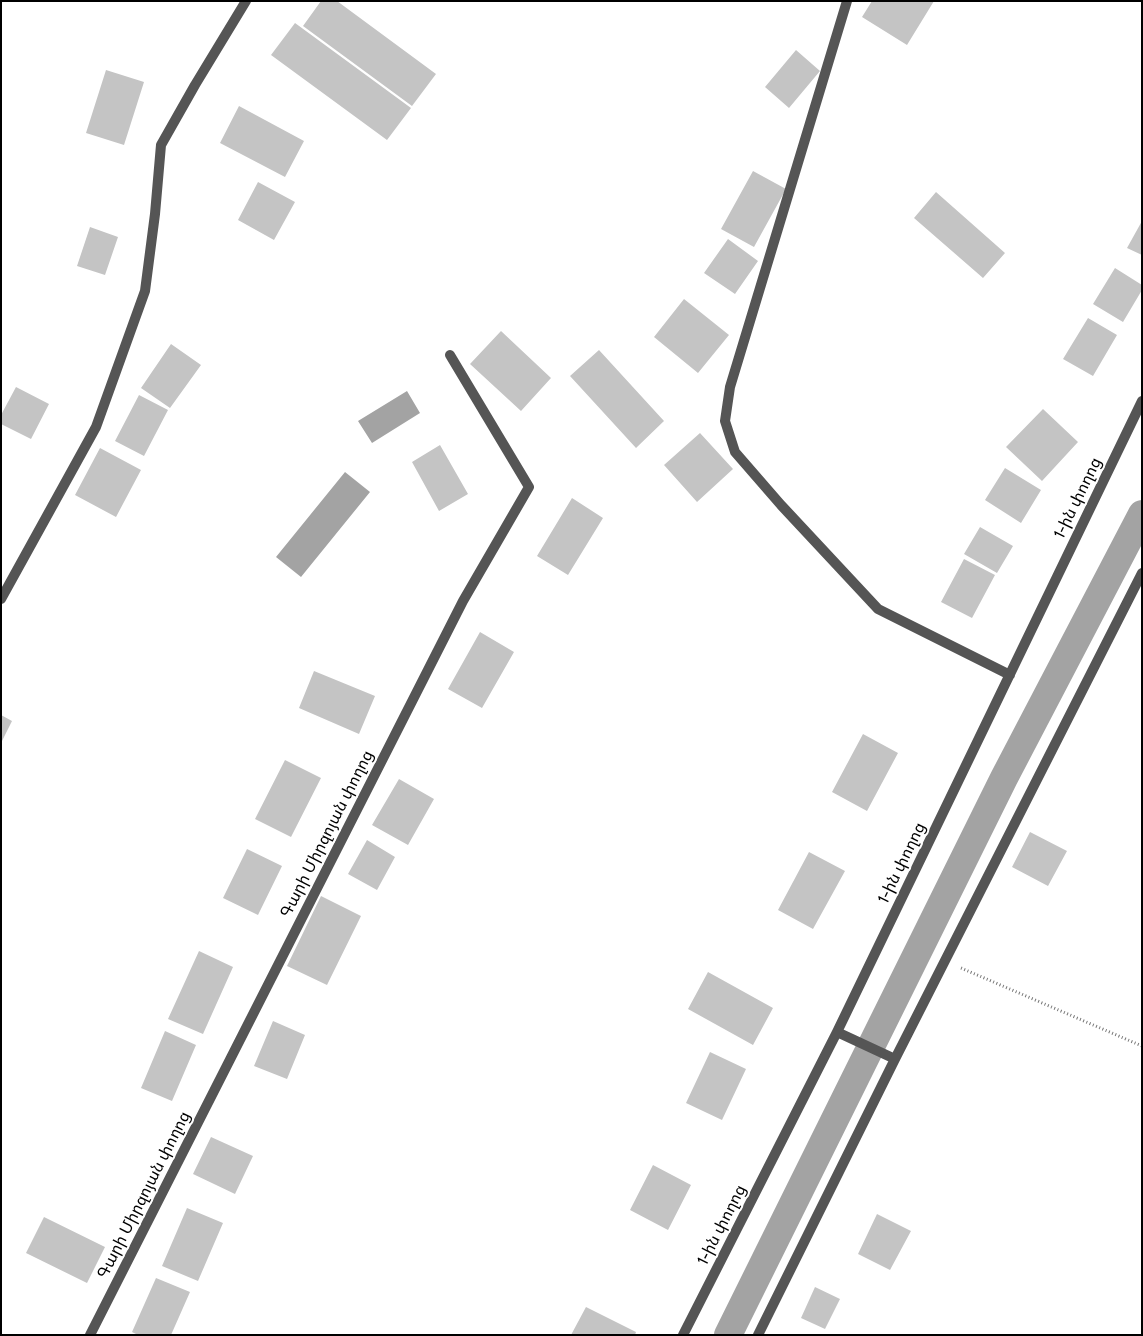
<!DOCTYPE html>
<meta charset="utf-8">
<style>
body{margin:0}
#map{position:relative;width:1143px;height:1336px;overflow:hidden;background:#fff;font-family:Cabin,sans-serif}
canvas{display:block}
.frame{position:absolute;inset:0;border:2px solid #000;pointer-events:none}
</style>
<div id="map">
<canvas width="1143" height="1336"></canvas>
<div class="frame"></div>
</div>
<script>
const ctx = document.querySelector('canvas').getContext('2d');
ctx.lineJoin = 'round';
function fill(path, color) {
  ctx.fillStyle = color;
  ctx.fill(path, 'evenodd');
}
function strokePath(path, color, width, dash) {
  ctx.strokeStyle = color;
  ctx.lineWidth = width;
  ctx.lineCap = dash ? 'butt' : 'round';
  ctx.setLineDash(dash || []);
  ctx.stroke(path);
}
function write(font, color, halo, rows, align = 'center') {
  ctx.font = font + ' Cabin,"Noto Sans Armenian",sans-serif';
  ctx.lineWidth = 4;
  ctx.setLineDash([]);
  ctx.textBaseline = 'middle';
  ctx.strokeStyle = halo;
  ctx.fillStyle = color;
  for (const [text, x, y, turn = 0] of rows) {
    ctx.save();
    ctx.translate(x, y);
    ctx.rotate((+turn || 0) * Math.PI / 180);
    ctx.textAlign = isNaN(turn) ? turn : align;
    if (halo) ctx.strokeText(text, 0, 0);
    ctx.fillText(text, 0, 0);
    ctx.restore();
  }
}
fill(new Path2D(`
 M407 391 420 413 372 443 358 421Z
 M345 472 370 492 301 577 276 557Z`), '#a3a3a3');
strokePath(new Path2D(`
 M728 1335 1004 778 1142 514`), '#a3a3a3', 28);
fill(new Path2D(`
 M321 1H337L436 74 412 106 303 26Z
 M872 1H934L907 45 862 17Z
 M295 23 411 108 387 140 271 55Z
 M796 50 820 71 789 108 765 87Z
 M106 70 144 82 124 145 86 133Z
 M239 106 304 141 285 177 220 143Z
 M753 171 786 189 754 247 721 229Z
 M258 182 295 202 274 240 238 220Z
 M936 192 1005 253 983 278 914 218Z
 M1142 221V255L1127 248Z
 M90 227 118 237 105 275 77 266Z
 M728 239 758 261 735 294 704 273Z
 M1115 268 1142 285V290L1123 322 1093 304Z
 M684 299 729 335 698 373 654 337Z
 M1088 318 1117 335 1093 376 1063 359Z
 M501 331 551 378 521 411 470 364Z
 M171 344 201 365 170 408 141 388Z
 M599 350 664 421 636 448 570 376Z
 M16 387 49 404 31 439 1 424V415Z
 M139 395 168 410 144 456 115 441Z
 M1043 409 1078 442 1042 481 1006 447Z
 M700 433 733 469 697 502 664 465Z
 M440 445 468 494 439 511 412 462Z
 M100 448 141 470 116 517 75 495Z
 M1005 468 1041 490 1021 523 985 500Z
 M572 498 603 518 568 575 537 556Z
 M980 527 1013 546 997 573 964 554Z
 M964 559 995 575 972 618 941 602Z
 M480 632 514 652 482 708 448 689Z
 M314 671 375 696 359 734 299 708Z
 M1 715 12 721 1 743Z
 M863 734 898 753 867 811 832 792Z
 M285 760 321 778 291 837 255 819Z
 M399 779 434 799 408 845 372 825Z
 M1030 832 1067 851 1048 886 1012 867Z
 M367 840 395 857 377 890 348 874Z
 M247 849 282 866 258 915 223 898Z
 M809 852 845 871 813 929 778 910Z
 M321 896 361 916 327 985 287 966Z
 M199 951 233 967 203 1034 168 1019Z
 M708 972 773 1008 753 1045 688 1009Z
 M273 1021 305 1035 287 1079 254 1066Z
 M165 1031 196 1045 172 1101 141 1088Z
 M710 1052 746 1069 722 1120 686 1103Z
 M211 1137 253 1156 235 1194 193 1174Z
 M653 1165 691 1185 668 1230 630 1210Z
 M187 1208 223 1223 198 1281 162 1266Z
 M877 1214 911 1231 890 1270 858 1254Z
 M44 1217 105 1247 87 1283 26 1253Z
 M156 1278 190 1292 171 1335H138L132 1332Z
 M815 1287 840 1299 825 1329 801 1318Z
 M586 1307 636 1332 635 1335H571Z`), '#c4c4c4');
strokePath(new Path2D(`
 M961 968 1142 1046`), '#777', 3, [1, 2.5]);
strokePath(new Path2D(`
 M847 1 730 387 725 421 735 452 781 505 878 609 1010 675
 M1 599 96 427 145 291 155 214 161 145 195 85 246 1
 M837 1032 895 1059
 M90 1335 463 601 529 487 450 355
 M683 1335 837 1032 1142 401
 M758 1335 895 1059 1142 573`), '#555', 10);
write('16px', '#000', '#fff', [
 ["1-ին փողոց",1078,498,-64],
 ["Գարի Միրզոյան փողոց",327,834,-63],
 ["1-ին փողոց",902,863,-64],
 ["Գարի Միրզոյան փողոց",144,1195,-63],
 ["1-ին փողոց",722,1225,-63]
]);
</script>
